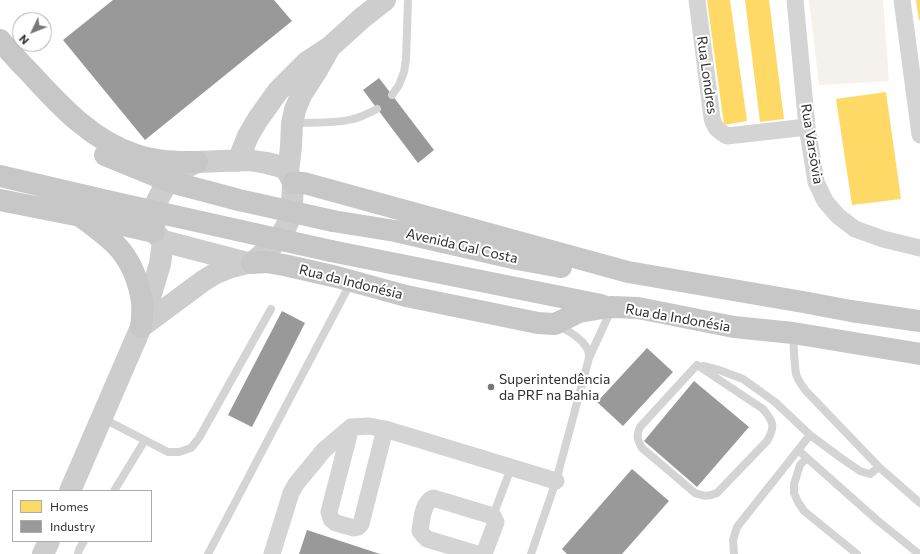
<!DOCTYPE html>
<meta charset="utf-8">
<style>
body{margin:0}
#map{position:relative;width:920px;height:554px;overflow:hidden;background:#fff;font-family:Commissioner,sans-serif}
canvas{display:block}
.legend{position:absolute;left:12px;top:490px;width:140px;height:52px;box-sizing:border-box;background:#fff;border:1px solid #acacac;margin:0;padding:5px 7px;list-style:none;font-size:12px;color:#2f2f2f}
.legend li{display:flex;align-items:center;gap:8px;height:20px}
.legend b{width:20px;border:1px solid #acacac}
.north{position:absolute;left:12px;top:12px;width:40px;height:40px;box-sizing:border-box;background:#fff;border:1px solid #acacac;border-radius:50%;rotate:227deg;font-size:11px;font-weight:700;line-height:16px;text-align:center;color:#2f2f2f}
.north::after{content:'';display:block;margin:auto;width:14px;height:18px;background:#787878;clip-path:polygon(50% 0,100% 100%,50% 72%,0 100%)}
</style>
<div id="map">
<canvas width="920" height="554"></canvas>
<ul class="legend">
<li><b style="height:11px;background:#ffd966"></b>Homes</li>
<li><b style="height:11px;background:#999"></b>Industry</li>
</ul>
<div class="north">N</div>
</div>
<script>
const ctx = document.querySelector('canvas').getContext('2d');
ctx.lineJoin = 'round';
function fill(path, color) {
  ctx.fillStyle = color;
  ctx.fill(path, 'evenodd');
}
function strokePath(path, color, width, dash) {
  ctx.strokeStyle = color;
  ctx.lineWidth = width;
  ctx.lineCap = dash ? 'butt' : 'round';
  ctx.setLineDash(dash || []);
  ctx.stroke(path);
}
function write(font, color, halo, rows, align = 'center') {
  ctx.font = font + ' Commissioner,sans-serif';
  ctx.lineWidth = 4;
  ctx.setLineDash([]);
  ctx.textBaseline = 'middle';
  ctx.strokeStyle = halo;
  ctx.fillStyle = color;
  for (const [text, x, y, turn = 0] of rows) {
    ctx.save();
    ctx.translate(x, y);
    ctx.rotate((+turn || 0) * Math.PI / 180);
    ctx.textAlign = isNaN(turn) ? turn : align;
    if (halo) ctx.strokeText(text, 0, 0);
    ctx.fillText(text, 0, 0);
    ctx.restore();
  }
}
fill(new Path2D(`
 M809 0H883L889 81 819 85Z`), '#f5f1ec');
fill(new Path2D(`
 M707 0H730L747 121 724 125Z
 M745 0H769L784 119 760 122Z
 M916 0H920V20H919Z
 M886 92 901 199 852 205 836 99Z`), '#ffd966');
fill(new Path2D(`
 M113 0H274L292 21 145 140 63 40Z
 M379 78 434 150 418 163 363 90Z
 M282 311 305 323 252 427 228 415Z
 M647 348 673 372 623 426 597 402Z
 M694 381 749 427 697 487 644 441Z
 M632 469 669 501 622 554H567L562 549Z
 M307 530 380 554H299Z`), '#999');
strokePath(new Path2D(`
 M392 95 399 85 404 72 406 59 408 0
 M292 123C310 122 336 124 353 119 362 117 369 113 377 109
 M559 326C569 331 581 338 587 348 589 351 589 354 589 358
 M793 334C794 347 794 361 796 374 798 380 802 386 806 391L879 467 920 503
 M697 365 763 409C773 421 776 426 767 441L717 493C708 497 703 496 695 493L642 448C637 439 636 436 640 427Z
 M703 366 719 370 743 379 775 402 810 435 841 458 860 471 870 474 879 467
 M102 418 168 452H179L191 448 199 438 271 309
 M798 450 807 458 800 465 794 484V493L798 502 804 511 857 554
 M807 458 877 520 919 554
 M114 491 145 440
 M493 516 511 468
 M78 554 79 550 84 541
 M208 554 351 282
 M531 554 556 481 589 358 611 310
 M734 554 733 540 737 527 810 435`), '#d4d4d4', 8);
strokePath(new Path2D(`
 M697 0 712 118C715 129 718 130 727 136L807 127
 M795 0 807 127 816 182 825 201 838 216 855 229 883 239 920 248
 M902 0 920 135
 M351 427 329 512 331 519 336 523 354 528 358 527 361 524 385 429
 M272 554 291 493 296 484 324 450 351 427 369 426 385 429 556 481
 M477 554 427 539 423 535 420 531C422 520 422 503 433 498L493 516 496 522 484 554`), '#d4d4d4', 17);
strokePath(new Path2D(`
 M238 161 248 136 258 119 278 91 307 62 330 47 362 18 385 0
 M288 172 282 167 267 163 248 160 197 162 175 173 166 184 157 201 154 232 163 241 247 263H252L271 247 280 237 286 227 291 215 292 205 293 183 288 172 291 147 292 123 295 110 301 95 317 70 330 47
 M141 327 203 281 216 273 231 267 247 263
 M70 491 141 327 160 264 163 241
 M43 554 49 541`), '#cdcdcd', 22);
strokePath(new Path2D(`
 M0 40C10 52 20 63 31 74 61 107 93 141 136 155 156 162 177 162 197 162
 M0 176 107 201
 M293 183H304L628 272 803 302 851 311 920 321
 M0 200 106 221 154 232
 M83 218C94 226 105 234 115 244 130 259 139 281 142 302 143 310 142 319 141 327
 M333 221 395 231 517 259 561 267
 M331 251 601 305
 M252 263 266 262 284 265 337 277 406 296 538 323 555 324 579 312 603 308 612 307 638 308 734 327 793 333 920 354`), '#c7c7c7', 22);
strokePath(new Path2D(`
 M105 155 171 182 239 200 333 221
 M107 201 331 251`), '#c7c7c7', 22);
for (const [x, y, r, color] of [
 [491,387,4,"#787878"]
]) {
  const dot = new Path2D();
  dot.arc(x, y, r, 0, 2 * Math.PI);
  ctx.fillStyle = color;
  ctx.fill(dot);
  strokePath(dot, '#fff', 1.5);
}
write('14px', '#2f2f2f', '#fff', [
 ["Rua Londres",707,75,82],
 ["Rua Varsōvia",812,144,81],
 ["Avenida Gal Costa",462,246,13],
 ["Rua da Indonésia",351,282,14],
 ["Rua da Indonésia",678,318,10]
]);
write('14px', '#2f2f2f', '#fff', [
 ["Superintendência",499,379],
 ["da PRF na Bahia",499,395]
], 'left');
</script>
